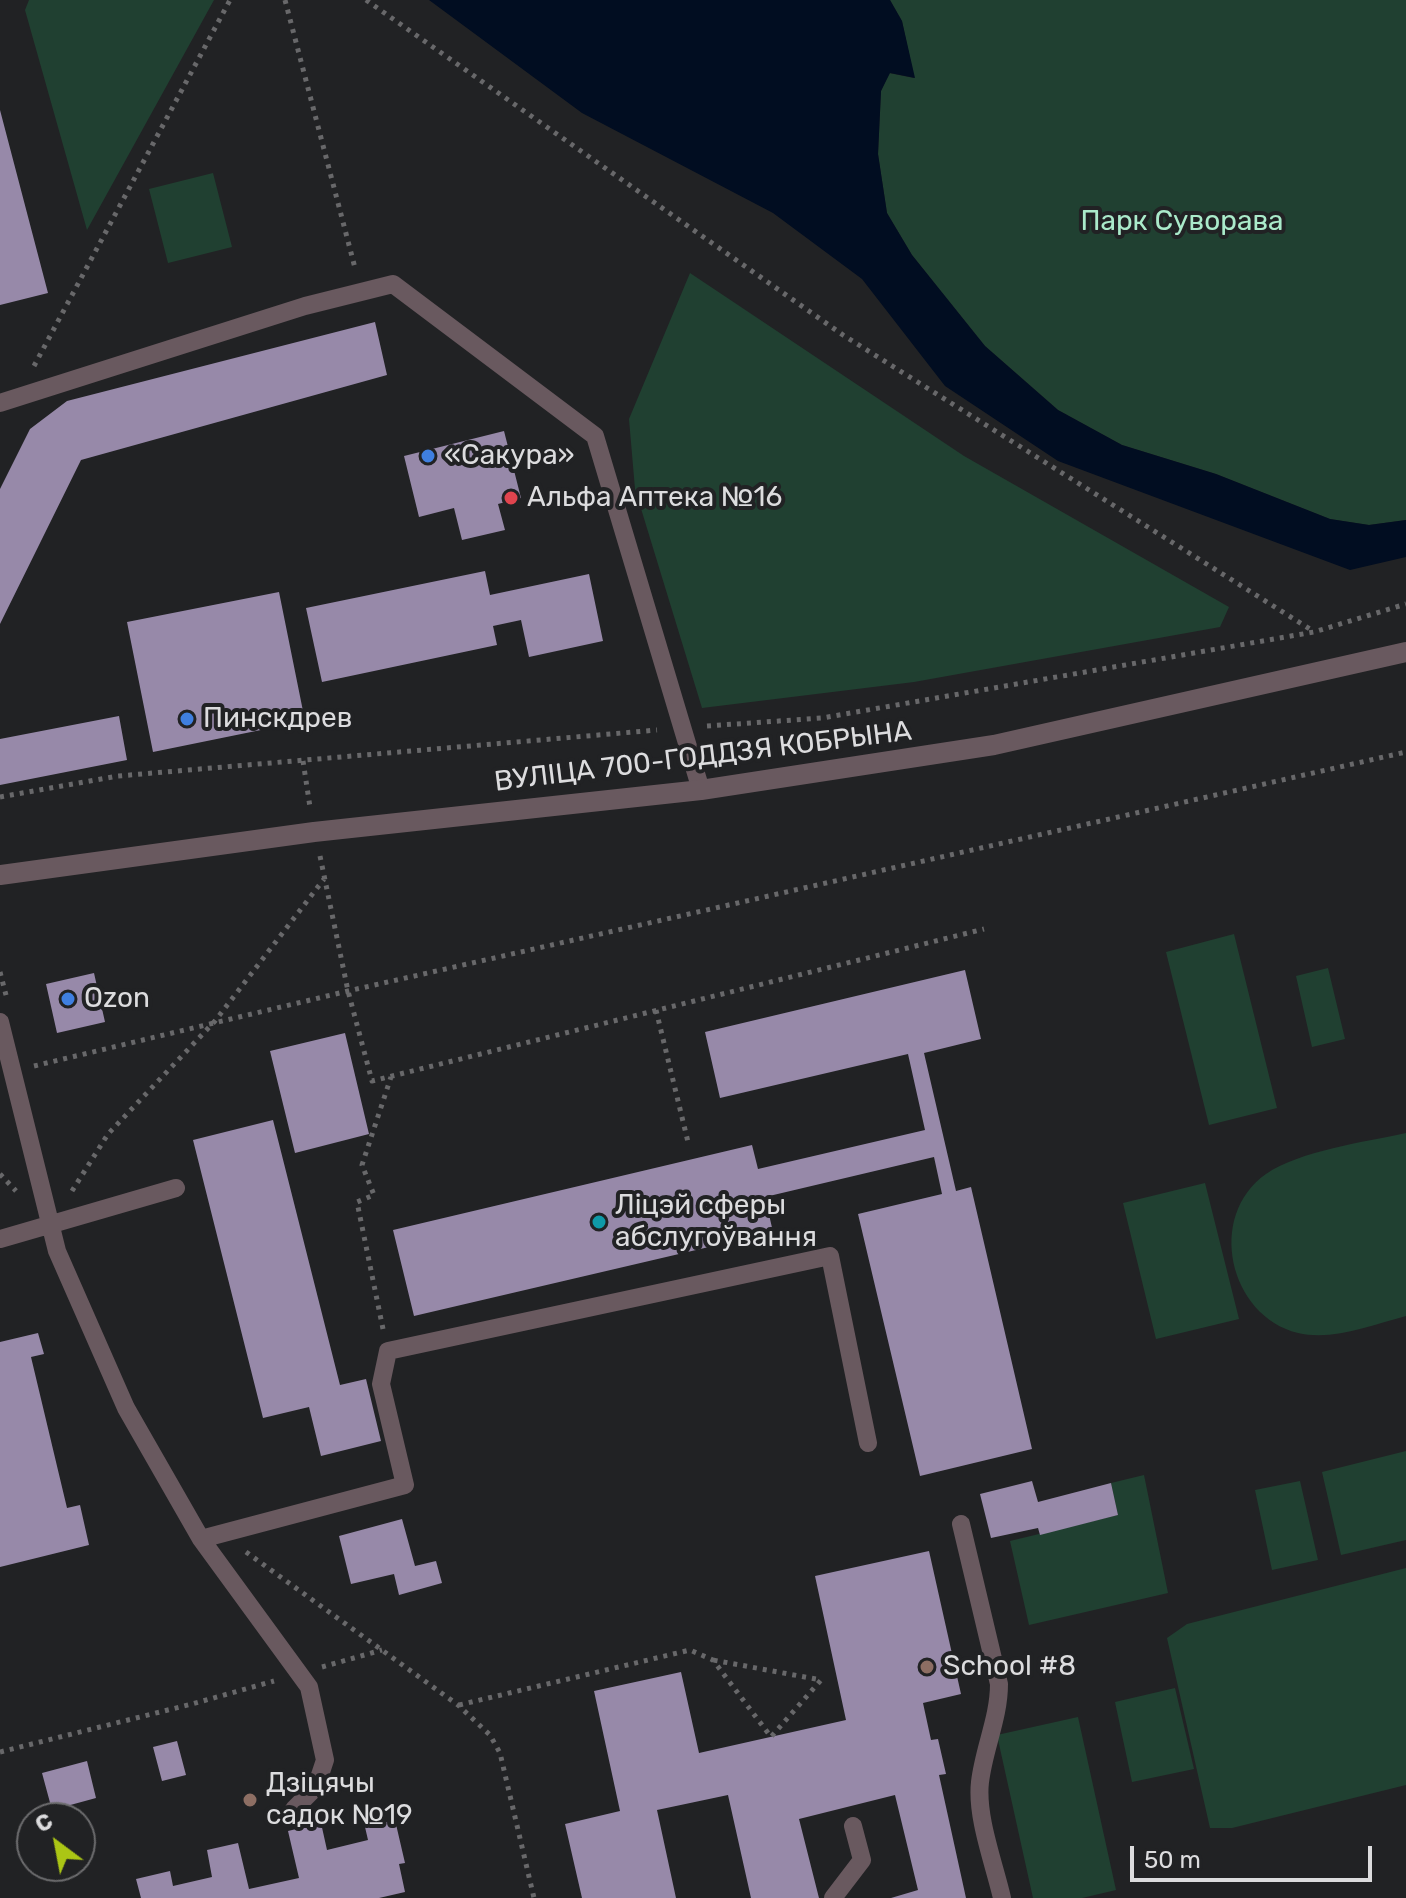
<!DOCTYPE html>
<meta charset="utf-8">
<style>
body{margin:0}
#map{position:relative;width:1406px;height:1898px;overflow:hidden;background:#212224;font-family:Rubik,sans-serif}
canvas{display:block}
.north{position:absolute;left:16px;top:1802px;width:80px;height:80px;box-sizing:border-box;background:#212224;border:2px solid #6c6c6e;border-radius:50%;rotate:328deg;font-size:22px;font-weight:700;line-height:32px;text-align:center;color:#dcdcde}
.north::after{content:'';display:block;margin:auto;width:28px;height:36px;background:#abc615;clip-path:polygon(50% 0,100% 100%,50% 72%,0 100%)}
.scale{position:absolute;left:1130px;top:1846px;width:242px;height:36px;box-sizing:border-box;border:4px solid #dcdcde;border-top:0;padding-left:10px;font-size:24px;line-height:28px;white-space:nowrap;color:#dcdcde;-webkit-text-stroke:6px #212224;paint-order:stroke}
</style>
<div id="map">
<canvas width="1406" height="1898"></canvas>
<div class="north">С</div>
<div class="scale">50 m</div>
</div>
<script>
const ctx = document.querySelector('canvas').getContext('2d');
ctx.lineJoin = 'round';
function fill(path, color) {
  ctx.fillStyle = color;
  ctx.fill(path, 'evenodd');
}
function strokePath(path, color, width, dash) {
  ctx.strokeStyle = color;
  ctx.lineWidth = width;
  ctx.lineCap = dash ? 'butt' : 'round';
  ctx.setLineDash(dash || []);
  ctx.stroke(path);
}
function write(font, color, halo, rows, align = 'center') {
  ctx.font = font + ' Rubik,sans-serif';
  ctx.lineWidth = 8;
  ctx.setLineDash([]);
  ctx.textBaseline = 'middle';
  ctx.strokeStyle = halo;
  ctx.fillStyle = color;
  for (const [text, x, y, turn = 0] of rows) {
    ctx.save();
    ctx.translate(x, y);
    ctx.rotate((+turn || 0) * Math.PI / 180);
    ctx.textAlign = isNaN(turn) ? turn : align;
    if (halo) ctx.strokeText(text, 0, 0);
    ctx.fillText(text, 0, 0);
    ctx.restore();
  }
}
fill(new Path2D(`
 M29 0H214L87 230 25 10Z
 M890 0H1406V520L1369 525 1330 519 1216 474 1122 445 1058 410 985 346 912 255 887 213 878 154 881 91 889 73 914 78 902 21Z
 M213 173 232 247 168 263 149 189Z
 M690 273 964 456 1229 607 1220 627 914 682 702 708 635 489 629 419Z
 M1234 934 1277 1108 1209 1125 1166 952Z
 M1328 968 1345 1039 1312 1047 1296 976Z
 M1406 1133V1316C1372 1325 1333 1341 1298 1333 1229 1316 1206 1216 1266 1174 1299 1151 1365 1142 1406 1133Z
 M1205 1183 1239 1319 1156 1339 1123 1203Z
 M1406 1451V1540L1341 1555 1322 1472Z
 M1144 1475 1168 1593 1029 1625 1010 1541 1118 1515 1111 1483Z
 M1300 1481 1318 1560 1272 1570 1255 1490Z
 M1406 1568V1785L1232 1828H1210L1167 1638 1187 1624Z
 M1175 1688 1194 1769 1132 1782 1115 1702Z
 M1078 1717 1116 1890 1082 1898H1033L997 1735Z`), '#204031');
fill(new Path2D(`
 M429 0H890L902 21 915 78 890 73 881 91 878 154 887 213 912 255 985 346 1058 410 1122 445 1216 474 1330 519 1369 525 1406 520V557L1350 570 1058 461 945 386 862 279 773 213 582 113Z`), '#010d21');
fill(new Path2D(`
 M0 110 48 293 0 305Z
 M375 322 387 375 81 460 0 624V489L30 429 67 401Z
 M504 431 521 498 498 504 505 530 462 540 454 508 419 517 404 456Z
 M485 571 490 595 589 574 603 641 529 657 521 620 493 626 497 645 322 682 306 608Z
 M279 592 305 721 153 752 127 622Z
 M119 716 127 760 0 785V739Z
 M965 970 981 1039 924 1053 956 1191 971 1187 1032 1449 920 1476 858 1214 942 1194 934 1157 765 1197 773 1232 414 1316 393 1230 752 1145 758 1169 925 1130 908 1054 720 1098 705 1032Z
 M94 973 105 1022 57 1033 46 984Z
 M345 1033 369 1134 295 1153 270 1051Z
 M273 1120 340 1385 366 1379 381 1441 321 1456 309 1407 263 1418 193 1140Z
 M38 1333 44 1354 31 1357 67 1508 80 1505 89 1545 0 1567V1342Z
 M1032 1481 1038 1502 1111 1483 1118 1515 1040 1535 1038 1528 991 1538 980 1494Z
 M402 1519 415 1566 436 1561 442 1583 399 1595 394 1574 351 1584 339 1536Z
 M929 1551 961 1694 923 1703 931 1740 938 1739 946 1774 939 1775 966 1898H891L918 1890 895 1795 799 1819 819 1898H751L728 1795 657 1810 676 1898H582L565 1824 620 1811 594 1691 681 1672 699 1753 846 1720 815 1576Z
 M177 1741 186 1775 162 1781 153 1747Z
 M87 1761 96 1798 52 1810 42 1773Z
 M395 1820 405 1863 399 1864 405 1892 379 1898H141L136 1879 170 1871 173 1886 212 1877 207 1850 238 1843 249 1889 299 1878 288 1831 321 1823 327 1850 368 1840 365 1827Z`), '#9789a9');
strokePath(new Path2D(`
 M285 0 355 268
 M366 0 843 335 1313 631
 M34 366 230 0
 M707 726 822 718 1314 632 1406 604
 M303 761 310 807
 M0 797 118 776 657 730
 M320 856 348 991 372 1081 984 929
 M0 972 7 999
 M656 1010 688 1142
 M34 1066 348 991 1406 752
 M0 1174 16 1191
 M72 1191 108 1134 215 1021 324 879
 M383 1329 357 1202 374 1195 362 1165 391 1077
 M246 1552 458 1705 490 1735 500 1753 534 1898
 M322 1667 382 1650
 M459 1705 690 1650 713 1660 771 1737 821 1680 713 1660
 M0 1752 192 1704 274 1681`), '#68686a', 5, [4, 6]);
strokePath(new Path2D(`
 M0 403 305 306 393 284 595 436 701 790
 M0 1022 57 1251 126 1408 201 1539 309 1687 325 1760 316 1787 294 1809
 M0 1239 176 1188
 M961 1524 999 1684C999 1718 984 1748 980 1782 976 1817 994 1863 1002 1898
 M201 1539 405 1485 381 1384 388 1351 830 1256 868 1443
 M833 1898 862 1860 853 1826`), '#69595f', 18);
strokePath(new Path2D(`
 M0 875 314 832 701 790 994 745 1406 652`), '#69595f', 20);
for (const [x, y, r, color] of [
 [428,456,8,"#3f7fe0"],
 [511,498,8,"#e0444e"],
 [187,719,8,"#3f7fe0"],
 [68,999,8,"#3f7fe0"],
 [599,1222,8,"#0f9aa8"],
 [927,1667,8,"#8d6e63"],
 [250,1800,8,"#8d6e63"]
]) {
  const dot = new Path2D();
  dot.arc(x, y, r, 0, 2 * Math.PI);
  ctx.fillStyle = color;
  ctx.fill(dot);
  strokePath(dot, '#212224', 3);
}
write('28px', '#aaeaca', '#212224', [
 ["Парк Суворава",1182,222]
]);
write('28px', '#dcdcde', '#212224', [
 ["«Сакура»",444,456],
 ["Альфа Аптека №16",527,498],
 ["Пинскдрев",203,719],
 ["Ozon",84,999],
 ["Ліцэй сферы",615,1206],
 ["абслугоўвання",615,1238],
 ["School #8",943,1667],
 ["Дзіцячы",266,1784],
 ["садок №19",266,1816]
], 'left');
write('28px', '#dcdcde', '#212224', [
 ["ВУЛІЦА 700-ГОДДЗЯ КОБРЫНА",703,757,-7]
]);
</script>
